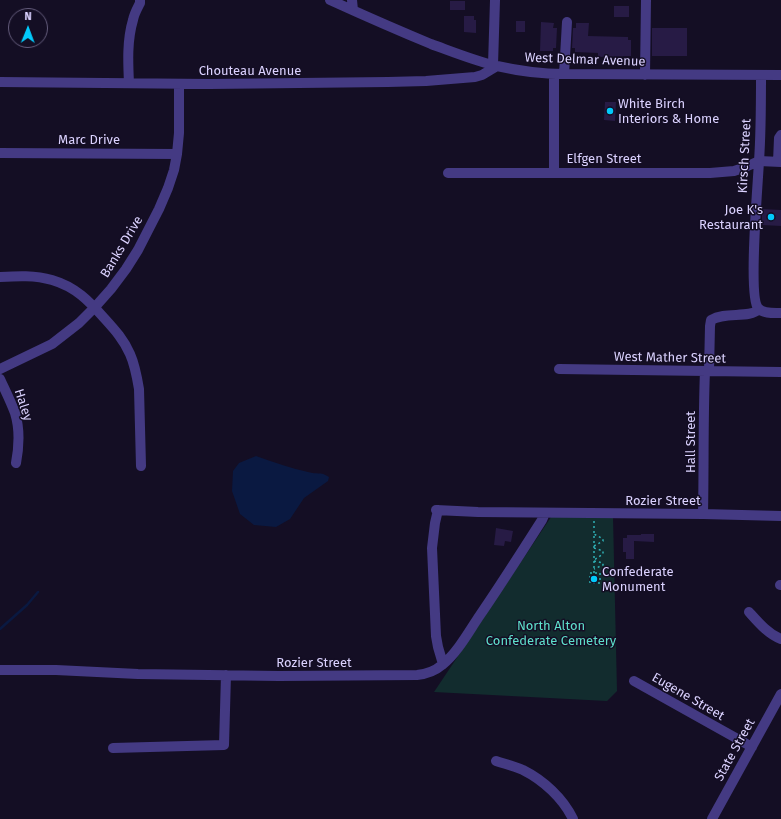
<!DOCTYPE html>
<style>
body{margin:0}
#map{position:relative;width:781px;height:819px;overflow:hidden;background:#140e24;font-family:"Fira Sans",sans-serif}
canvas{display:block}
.north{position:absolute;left:8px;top:8px;width:40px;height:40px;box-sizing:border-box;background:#140e24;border:1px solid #645c7c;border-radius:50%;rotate:1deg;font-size:11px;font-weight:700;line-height:16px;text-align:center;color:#dbd2ff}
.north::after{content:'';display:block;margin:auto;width:14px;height:18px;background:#02cafb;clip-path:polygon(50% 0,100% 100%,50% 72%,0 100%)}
</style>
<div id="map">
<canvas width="781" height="819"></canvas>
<div class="north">N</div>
</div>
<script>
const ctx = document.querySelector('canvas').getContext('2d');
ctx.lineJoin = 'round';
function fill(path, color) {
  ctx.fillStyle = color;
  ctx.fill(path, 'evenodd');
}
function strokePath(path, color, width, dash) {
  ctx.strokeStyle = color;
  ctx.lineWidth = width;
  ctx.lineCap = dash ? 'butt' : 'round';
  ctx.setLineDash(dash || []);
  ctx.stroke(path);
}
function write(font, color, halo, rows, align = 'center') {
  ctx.font = font + ' "Fira Sans",sans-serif';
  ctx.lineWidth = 3;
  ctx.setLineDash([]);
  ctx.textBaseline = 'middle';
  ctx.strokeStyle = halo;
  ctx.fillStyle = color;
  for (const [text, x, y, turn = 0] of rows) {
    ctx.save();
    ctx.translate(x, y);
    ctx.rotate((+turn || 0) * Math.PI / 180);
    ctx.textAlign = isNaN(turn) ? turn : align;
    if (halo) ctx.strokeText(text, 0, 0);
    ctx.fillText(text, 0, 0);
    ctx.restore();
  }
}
fill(new Path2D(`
 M551 517H613L617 691 607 701 434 692Z`), '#122c2e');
fill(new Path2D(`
 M256 456C273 462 290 468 308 472 317 475 320 471 329 477L328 481 304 498 290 519 276 527 254 525 240 514 232 491 233 471 239 463Z`), '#0a1941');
strokePath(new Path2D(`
 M0 629 27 605 38 592`), '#0a1941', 2.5);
fill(new Path2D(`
 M450 1H465V10H450Z
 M614 6H629V17H614Z
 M464 16H474V20H476V33L464 32Z
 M516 21H525V32H516Z
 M541 22 554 23 553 28H557L556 48H553V51H540Z
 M576 23H589L588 36 628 37V40H631V56L598 57V53L575 52V48H572L573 28H576Z
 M652 28H687V56H652Z
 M605 102H616L615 121 604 120Z
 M762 209 781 210V226L762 225Z
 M496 528 513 531 511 542 505 541 504 546 494 545Z
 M641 534H654V542L634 541V559H626V552H623V538H627V535H641Z`), '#271b45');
strokePath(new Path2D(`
 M594 521V573
 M594 546 603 541V539L594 534
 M594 548 603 551V554L594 560
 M594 561 603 563V565L594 569
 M590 573H600V583H590Z`), '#2fb0b5', 1.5, [2, 3]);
strokePath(new Path2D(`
 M330 0C363 15 397 30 431 44 453 52 475 61 497 66 519 71 542 74 564 74L781 75
 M352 0 353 10
 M493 65 495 0
 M564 74 567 22
 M645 75 646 0
 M761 76C761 104 761 133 759 161 758 183 748 296 758 308 763 314 774 313 781 313
 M0 82 210 84 388 82 426 81 475 77 482 75 497 66
 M129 83C128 62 127 40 133 20 134 14 137 9 140 3V0
 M0 153 177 154
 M778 162 779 138 781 135
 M554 172V74
 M448 173H710L734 171 743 168 759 161 781 162
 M0 277C17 276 35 275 52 280 76 287 89 301 105 319 115 330 124 340 130 354 135 365 137 377 139 389L141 466
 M0 369 52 344 79 323 95 307 111 289 126 269 138 250 159 209 168 188 174 170 177 154 179 133V84
 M559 369 781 372
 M709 371 710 326 711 320C726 311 749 319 759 309
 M0 379C5 390 11 402 15 413 20 429 19 447 16 463
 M436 510 478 512 703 514 781 516
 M438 510 435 523 432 548 436 636 438 647 443 664
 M703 514C704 466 703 419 705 371
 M780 585H781
 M749 612C758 622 768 634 781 639
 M0 670H56L138 674 279 676 417 675C427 674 435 671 442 665 457 653 468 633 478 618 500 586 521 553 542 520L545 513
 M634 681 752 747
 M113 748 224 745 226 675
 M496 761C505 764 514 766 523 770 543 780 563 798 573 819
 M712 819 781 694`), '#443a83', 10);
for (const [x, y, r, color] of [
 [610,111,4,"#02cafb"],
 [771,217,4,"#02cafb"],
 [594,579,4,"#02cafb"]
]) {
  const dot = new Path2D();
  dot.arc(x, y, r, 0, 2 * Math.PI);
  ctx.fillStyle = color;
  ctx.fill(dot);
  strokePath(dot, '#140e24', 1.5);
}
write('13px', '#dbd2ff', '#140e24', [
 ["West Delmar Avenue",585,60,2],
 ["Chouteau Avenue",250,71],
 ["Marc Drive",89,140],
 ["Kirsch Street",745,156,-87],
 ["Elfgen Street",604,159],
 ["Banks Drive",122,247,-59],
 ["West Mather Street",670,358,1],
 ["Haley",23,405,72],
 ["Hall Street",691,442,-90],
 ["Rozier Street",663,501],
 ["Rozier Street",314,663],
 ["Eugene Street",688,697,30],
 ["State Street",735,750,-61]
]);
write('13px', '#dbd2ff', '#140e24', [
 ["White Birch",618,104],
 ["Interiors & Home",618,119],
 ["Joe K's",763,210,"right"],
 ["Restaurant",763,225,"right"],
 ["Confederate",602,572],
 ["Monument",602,587]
], 'left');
write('13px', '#5edfcb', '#140e24', [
 ["North Alton",551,626],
 ["Confederate Cemetery",551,641]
]);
</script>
